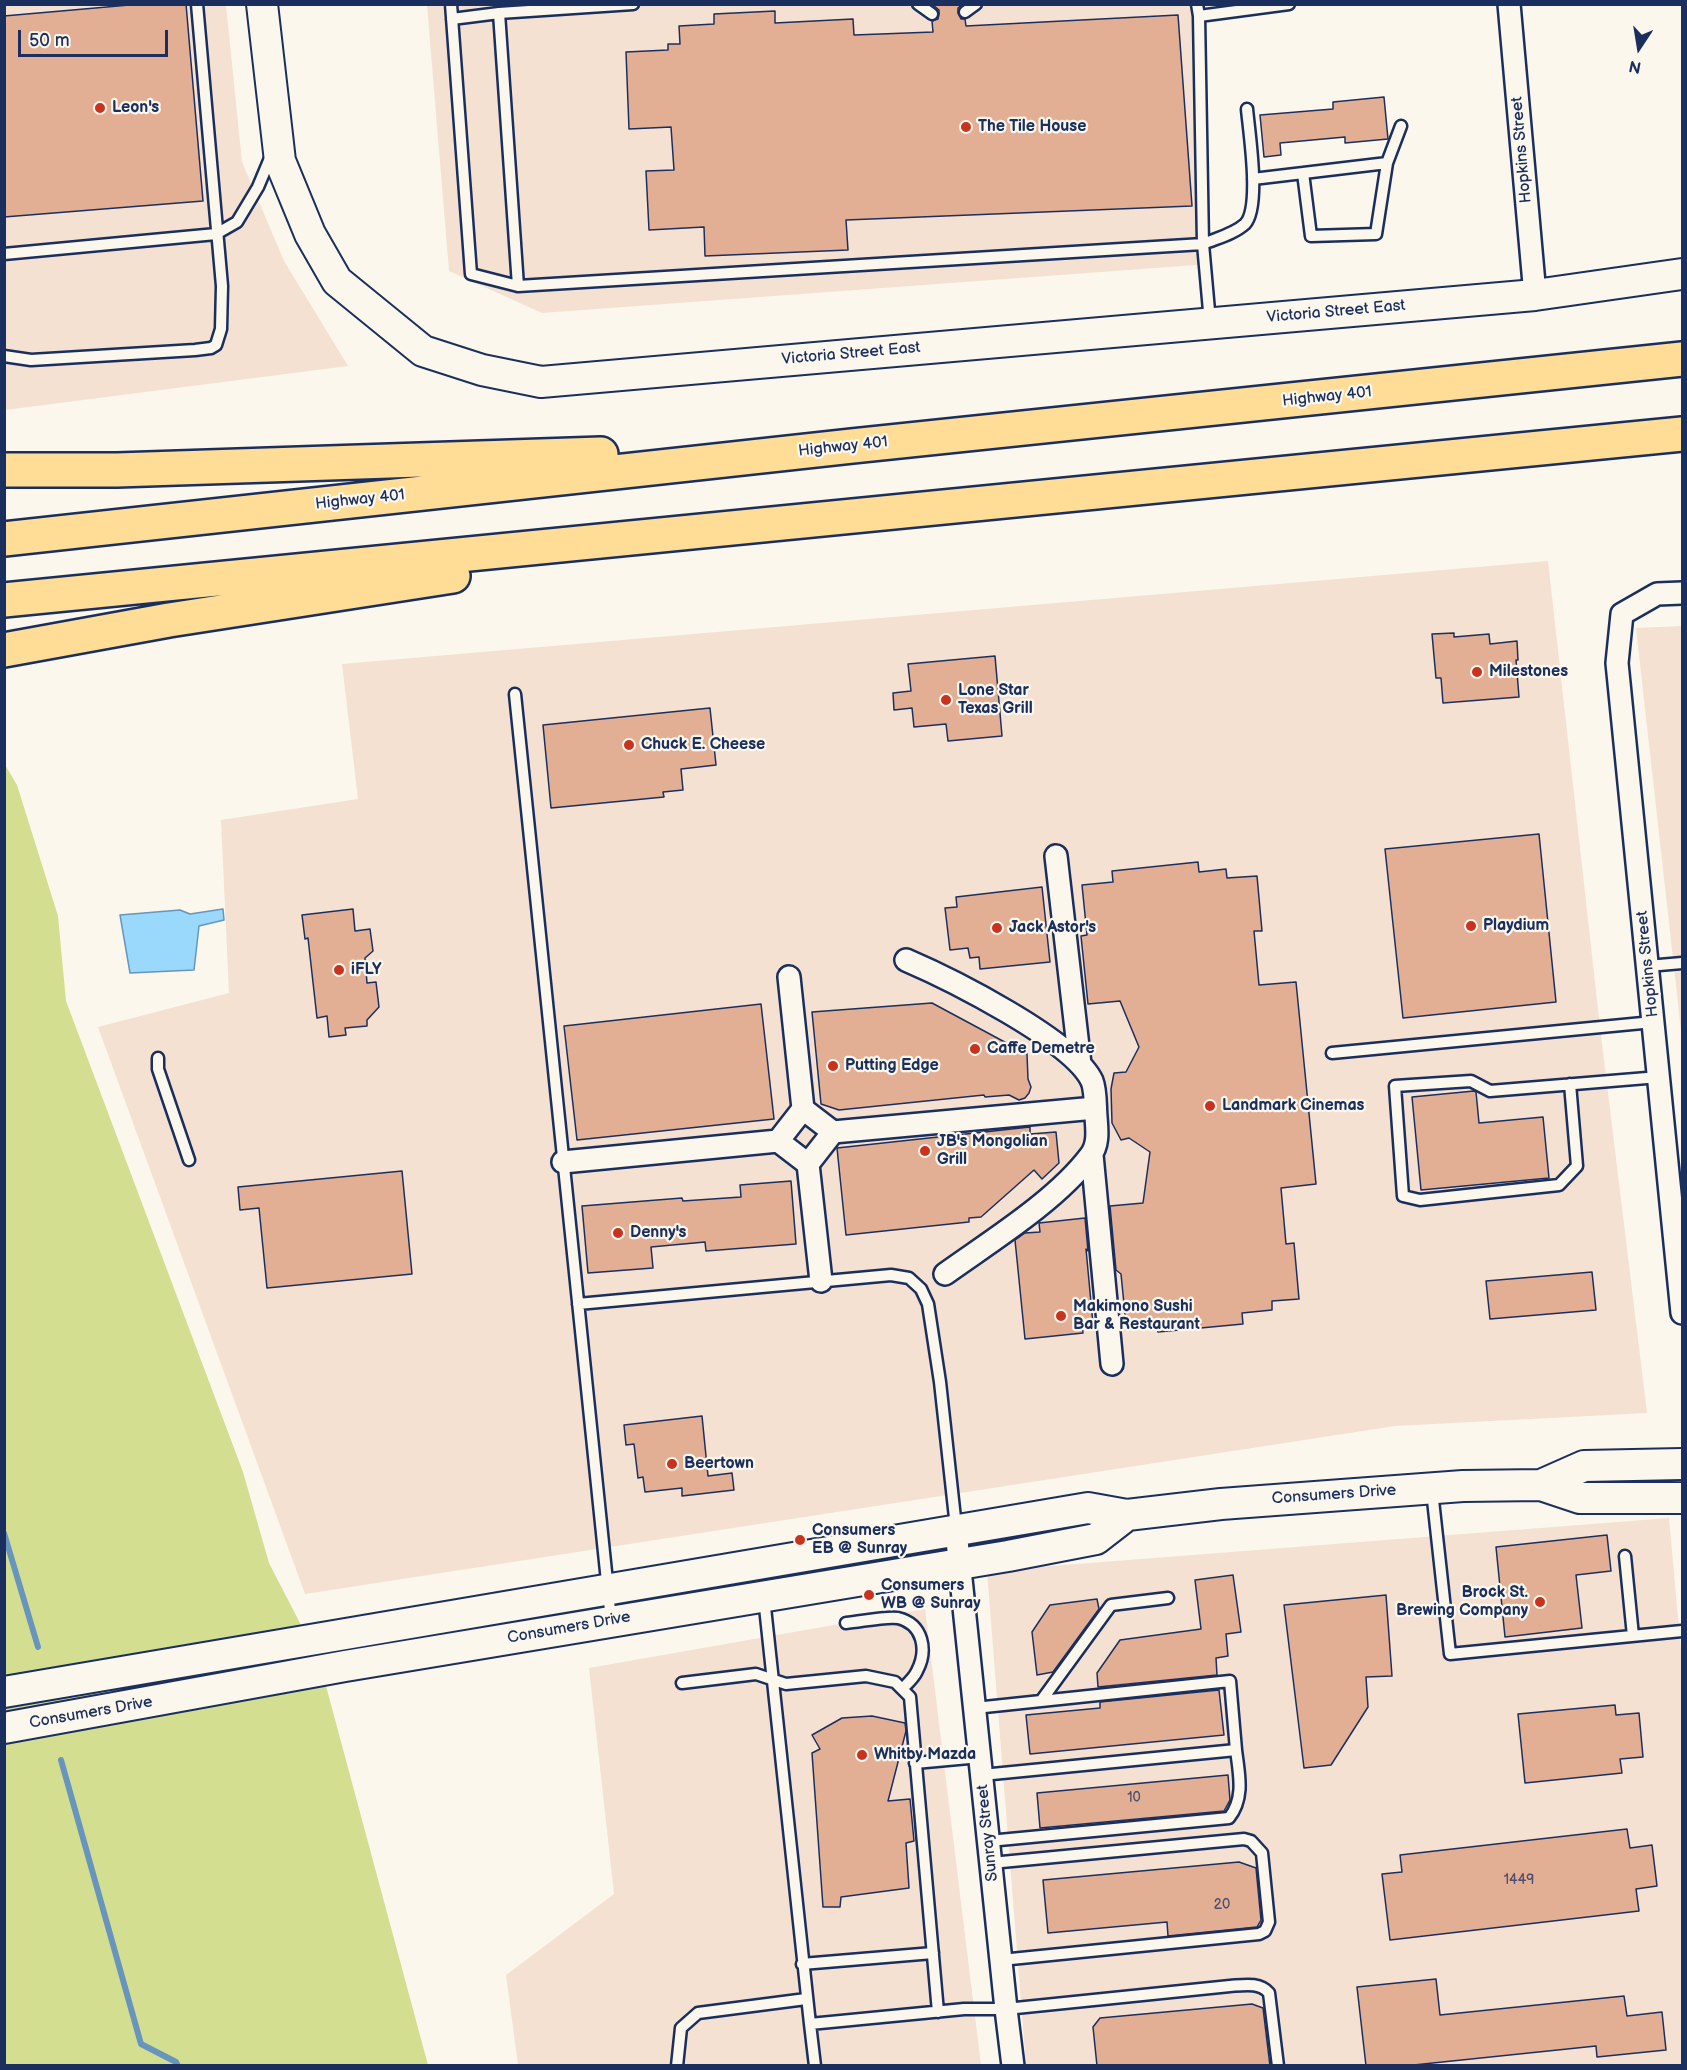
<!DOCTYPE html>
<style>
body{margin:0}
#map{position:relative;width:1687px;height:2070px;overflow:hidden;background:#fbf7ec;font-family:"Balsamiq Sans",sans-serif}
canvas{display:block}
.frame{position:absolute;inset:0;border:6px solid #1b2f5e;pointer-events:none}
.north{position:absolute;left:1609px;top:18px;width:60px;height:60px;-webkit-text-stroke:4px #fbf7ec;paint-order:stroke;rotate:192deg;font-size:16px;font-weight:700;line-height:24px;text-align:center;color:#1b2f5e}
.north::after{content:'';display:block;margin:auto;width:21px;height:27px;background:#1b2f5e;clip-path:polygon(50% 0,100% 100%,50% 72%,0 100%)}
.scale{position:absolute;left:18px;top:30px;width:150px;height:27px;box-sizing:border-box;border:3px solid #1b2f5e;border-top:0;padding-left:8px;font-size:18px;line-height:21px;white-space:nowrap;color:#1b2f5e;-webkit-text-stroke:4px #fbf7ec;paint-order:stroke}
</style>
<div id="map">
<canvas width="1687" height="2070"></canvas>
<div class="frame"></div>
<div class="north">N</div>
<div class="scale">50 m</div>
</div>
<script>
const ctx = document.querySelector('canvas').getContext('2d');
ctx.lineJoin = 'round';
function fill(path, color) {
  ctx.fillStyle = color;
  ctx.fill(path, 'evenodd');
}
function strokePath(path, color, width, dash) {
  ctx.strokeStyle = color;
  ctx.lineWidth = width;
  ctx.lineCap = dash ? 'butt' : 'round';
  ctx.setLineDash(dash || []);
  ctx.stroke(path);
}
function write(font, color, halo, rows, align = 'center') {
  ctx.font = font + ' "Balsamiq Sans",sans-serif';
  ctx.lineWidth = 4.5;
  ctx.setLineDash([]);
  ctx.textBaseline = 'middle';
  ctx.strokeStyle = halo;
  ctx.fillStyle = color;
  for (const [text, x, y, turn = 0] of rows) {
    ctx.save();
    ctx.translate(x, y);
    ctx.rotate((+turn || 0) * Math.PI / 180);
    ctx.textAlign = isNaN(turn) ? turn : align;
    if (halo) ctx.strokeText(text, 0, 0);
    ctx.fillText(text, 0, 0);
    ctx.restore();
  }
}
fill(new Path2D(`
 M4 5H226L242 162 284 261 348 366 5 410Z
 M427 5H1198L1210 264 542 313 449 271Z
 M1548 561 1600 1027 1647 1413 1395 1426 305 1594 98 1027 229 993 221 820 358 799 342 664Z
 M1682 626V1039L1636 628Z
 M1669 1518 1682 1661V2065H1026L987 1571Z
 M925 1609 981 2065H518L506 1975 614 1894 589 1668Z`), '#f4e1d2');
fill(new Path2D(`
 M4 763 17 785 58 916 66 1001 243 1472 269 1563 319 1660 428 2065H5Z`), '#d3de91');
const water = new Path2D(`
 M223 909 224 920 199 926 194 970 130 973 120 915 180 910 190 914Z`);
fill(water, '#9ad9fb');
strokePath(water, '#6795bc', 1.5);
strokePath(new Path2D(`
 M4 1533 38 1647
 M61 1760 141 2044 176 2062 178 2066`), '#6795bc', 6);
const building = new Path2D(`
 M141 4H186L203 201 4 217V16Z
 M932 4H963L958 8V13L961 19H965L966 26 1178 15 1192 206 846 220 848 250 705 256 704 227 649 230 646 171 674 170 671 127 629 129 626 52 668 50V44H680L679 26 714 24V14L775 11V23L853 19 854 35 933 32 932 21 938 19 939 14V10Z
 M1384 97 1388 139 1345 143V137L1280 143 1281 155 1264 157 1260 115 1333 109V102Z
 M1454 633V637L1489 634 1490 644 1517 641 1518 660H1516L1519 697 1443 703 1441 678H1436L1432 634Z
 M995 656 1002 736 948 741 946 724 914 727 912 708 894 710 893 693 911 691 908 664Z
 M710 708 716 765 681 769 683 790 663 792 664 797 551 808 543 725Z
 M1539 834 1556 1002 1403 1018 1385 849Z
 M1198 862 1199 872 1226 869 1227 878 1257 876 1262 931H1254L1259 985 1296 982 1316 1184 1281 1188 1286 1244 1294 1243 1299 1299 1272 1301V1310L1242 1313 1243 1324 1158 1332 1157 1321 1126 1324 1121 1274 1116 1270 1110 1206 1143 1203 1150 1152 1129 1138 1121 1140 1112 1123 1111 1089 1114 1073 1126 1072 1139 1047 1120 1001 1088 1004 1081 936 1087 935 1082 885 1113 882 1112 871Z
 M1042 887 1050 962 980 969 979 957 970 958 968 948 950 950 945 908 957 907 956 897Z
 M353 909 355 931 370 929 373 951 365 958 367 983 376 982 379 1007 367 1020V1026L345 1028 346 1035 329 1037 327 1016 317 1018 308 938 305 939 302 915Z
 M932 1003 1027 1054 1028 1079 1031 1087 1029 1093 1025 1098 1019 1100 1009 1095 985 1097 984 1095 839 1110 821 1104 812 1012Z
 M761 1004 774 1119 577 1140 564 1026Z
 M1474 1091 1476 1092 1479 1123 1543 1117 1549 1178 1421 1190 1412 1097Z
 M1030 1127V1134L1056 1132 1059 1163 1042 1179 1034 1170 981 1217 969 1218V1222L846 1235 837 1148Z
 M402 1171 412 1274 267 1288 259 1208 240 1210 238 1187Z
 M791 1181 796 1244 706 1251 705 1242 651 1247 653 1268 588 1273 582 1206 682 1198 683 1201 741 1197 740 1185Z
 M1085 1218 1088 1251 1086 1249 1093 1324 1082 1325 1083 1333 1025 1339 1015 1240 1025 1233 1040 1232 1039 1223Z
 M1592 1272 1596 1310 1490 1319 1486 1281Z
 M702 1416 708 1476 732 1473 734 1490 682 1496V1488L645 1492 643 1477 638 1478 634 1444 626 1445 624 1425Z
 M1607 1535 1611 1571 1576 1575 1582 1628 1505 1637 1496 1547Z
 M1233 1575 1241 1632 1226 1634 1228 1656 1216 1658 1217 1675 1098 1687 1097 1673 1120 1640 1201 1629 1195 1580Z
 M1386 1595 1392 1676 1366 1677 1368 1707 1331 1765 1304 1768 1284 1605Z
 M1097 1599 1099 1609 1053 1672 1037 1675 1032 1632 1050 1605Z
 M1219 1690 1224 1735 1030 1754 1026 1715 1100 1708V1702Z
 M1615 1705 1616 1715 1639 1713 1643 1757 1620 1759 1622 1773 1525 1783 1518 1714Z
 M872 1716 905 1723 906 1731 888 1801 910 1799 914 1841 906 1843 909 1888 841 1897 840 1907H823L812 1753 820 1749 812 1735 842 1718Z
 M1228 1775 1230 1800 1224 1811 1040 1828 1037 1793Z
 M1627 1829 1630 1848 1652 1845 1657 1886 1636 1889 1639 1911 1390 1940 1382 1874 1402 1872 1400 1855Z
 M1239 1862 1256 1868 1261 1920 1257 1927 1168 1936 1167 1922 1048 1933 1043 1880Z
 M1436 1979 1440 2015 1624 1996 1627 2016 1662 2012 1666 2050 1597 2057 1596 2046 1404 2066H1366L1357 1987Z
 M1252 2004 1263 2008 1270 2066H1097L1093 2027 1100 2018Z`);
fill(building, '#e2af95');
strokePath(building, '#1b2f5e', 1.5);
const lane = new Path2D(`
 M451 4 471 274 518 286 1203 244C1217 238 1234 234 1245 224 1261 207 1249 132 1247 109
 M918 4 932 14
 M1197 4 1199 16 1203 244 1210 322
 M965 12 976 4
 M499 13 518 286
 M1199 16 1289 4
 M452 19 499 13 633 4
 M1387 163 1401 126
 M1253 179 1387 163 1376 234 1311 236 1303 173
 M4 254 216 234 237 222 258 187 271 156
 M4 356 31 360 195 350 211 348 216 345 221 329 222 286 197 4
 M515 694 611 1620
 M1648 966 1682 963
 M1332 1053 1653 1022
 M158 1058V1069L189 1160
 M1570 1084 1577 1166 1559 1185 1420 1200 1403 1196 1395 1086 1471 1081 1490 1091 1659 1077
 M578 1304 891 1275 909 1278 921 1289 928 1304 940 1382 956 1527
 M1432 1491 1450 1654 1682 1631
 M1625 1556 1633 1636
 M764 1598 810 2024 964 2009H1006L1230 1986C1244 1985 1260 1982 1269 1993L1278 2066
 M846 1623C860 1622 885 1616 898 1618 923 1624 928 1650 917 1671 914 1678 907 1684 902 1689
 M682 1683 756 1674 786 1684 866 1676 895 1682 910 1697 938 2012
 M1041 1701 1111 1605 1168 1598
 M975 1708 1230 1681 1236 1750
 M915 1763 980 1757
 M982 1775 1236 1750C1239 1774 1245 1798 1229 1818L989 1841
 M991 1863 1244 1839 1251 1841 1262 1853 1269 1922 1265 1931 1259 1934 1001 1960
 M802 1964 933 1953
 M810 2024 815 2066
 M677 2066 681 2028 698 2013 806 1999`);
const street = new Path2D(`
 M1509 4 1535 295
 M1682 593 1657 594 1622 614 1617 663 1682 1313
 M1056 856 1080 1064
 M906 960C948 978 1073 1040 1092 1081 1096 1091 1095 1106 1096 1117 1097 1130 1099 1145 1090 1156 1056 1201 991 1241 945 1274
 M789 977 803 1109 778 1141 808 1164 833 1132 803 1109
 M833 1132 1095 1108
 M1092 1155 1112 1364
 M563 1162 778 1141
 M808 1164 821 1281
 M956 1531 1006 2009 1013 2066`);
const secondary = new Path2D(`
 M262 4 280 161 310 234 337 281 423 351 482 370 541 382 1535 295 1682 274
 M1541 1485 1584 1466 1682 1464
 M4 1692 1088 1508 1127 1515 1221 1504 1463 1486 1541 1485 1580 1498H1682
 M4 1728 345 1666 1008 1556 1096 1539 1127 1515`);
const highway = new Path2D(`
 M4 470H117L601 454
 M4 539 852 446 1682 359
 M4 600 1682 434
 M4 650 169 620 453 576`);
strokePath(lane, '#1b2f5e', 15);
strokePath(street, '#1b2f5e', 26);
strokePath(secondary, '#1b2f5e', 34);
strokePath(highway, '#1b2f5e', 38);
strokePath(lane, '#fbf7ec', 10);
strokePath(street, '#fbf7ec', 21);
strokePath(secondary, '#fbf7ec', 30);
strokePath(highway, '#ffdd96', 33);
for (const [x, y, r, color] of [
 [100,108,6,"#c8321e"],
 [966,127,6,"#c8321e"],
 [1477,672,6,"#c8321e"],
 [946,700,6,"#c8321e"],
 [629,745,6,"#c8321e"],
 [1471,926,6,"#c8321e"],
 [997,928,6,"#c8321e"],
 [339,970,6,"#c8321e"],
 [975,1049,6,"#c8321e"],
 [833,1066,6,"#c8321e"],
 [1210,1106,6,"#c8321e"],
 [925,1151,6,"#c8321e"],
 [618,1233,6,"#c8321e"],
 [1061,1316,6,"#c8321e"],
 [672,1464,6,"#c8321e"],
 [800,1540,6,"#c8321e"],
 [869,1595,6,"#c8321e"],
 [1540,1602,6,"#c8321e"],
 [862,1755,6,"#c8321e"]
]) {
  const dot = new Path2D();
  dot.arc(x, y, r, 0, 2 * Math.PI);
  ctx.fillStyle = color;
  ctx.fill(dot);
  strokePath(dot, '#fbf7ec', 2);
}
write('14px', '#4d4f6c', null, [
 ["10",1134,1798],
 ["1449",1519,1880],
 ["20",1222,1905]
]);
write('bold 16px', '#1b2f5e', '#fbf7ec', [
 ["Leon's",112,108],
 ["The Tile House",978,127],
 ["Milestones",1489,672],
 ["Lone Star",958,691],
 ["Texas Grill",958,709],
 ["Chuck E. Cheese",641,745],
 ["Playdium",1483,926],
 ["Jack Astor's",1009,928],
 ["iFLY",351,970],
 ["Caffe Demetre",987,1049],
 ["Putting Edge",845,1066],
 ["Landmark Cinemas",1222,1106],
 ["JB's Mongolian",937,1142],
 ["Grill",937,1160],
 ["Denny's",630,1233],
 ["Makimono Sushi",1073,1307],
 ["Bar & Restaurant",1073,1325],
 ["Beertown",684,1464],
 ["Consumers",812,1531],
 ["EB @ Sunray",812,1549],
 ["Consumers",881,1586],
 ["WB @ Sunray",881,1604],
 ["Brock St.",1528,1593,"right"],
 ["Brewing Company",1528,1611,"right"],
 ["Whitby Mazda",874,1755]
], 'left');
write('16px', '#1b2f5e', '#fbf7ec', [
 ["Hopkins Street",1522,150,-95],
 ["Victoria Street East",1336,312,-5],
 ["Victoria Street East",851,354,-5],
 ["Highway 401",1327,397,-6],
 ["Highway 401",843,447,-6],
 ["Highway 401",360,500,-6],
 ["Hopkins Street",1648,964,-96],
 ["Consumers Drive",1334,1495,-4],
 ["Consumers Drive",569,1628,-10],
 ["Consumers Drive",91,1713,-10],
 ["Sunray Street",988,1833,-96]
]);
</script>
